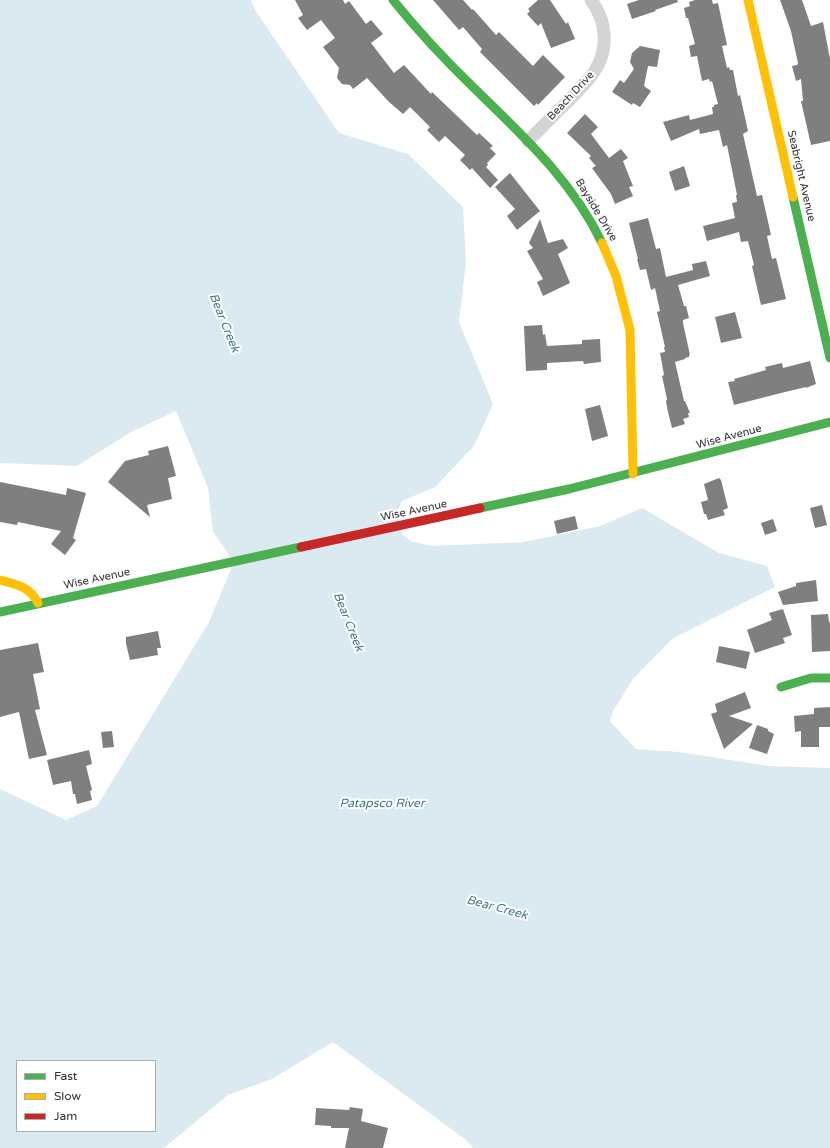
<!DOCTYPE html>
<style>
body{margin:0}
#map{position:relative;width:830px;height:1148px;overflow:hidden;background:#fff;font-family:"Varela Round",sans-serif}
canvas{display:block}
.legend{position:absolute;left:16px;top:1060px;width:140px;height:72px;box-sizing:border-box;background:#fff;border:1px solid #acacac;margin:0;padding:5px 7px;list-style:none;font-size:12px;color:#2f2f2f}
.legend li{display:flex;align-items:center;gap:8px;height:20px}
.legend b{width:20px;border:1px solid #acacac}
</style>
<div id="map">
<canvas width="830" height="1148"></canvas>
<ul class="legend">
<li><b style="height:5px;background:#4caf50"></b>Fast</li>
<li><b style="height:5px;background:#ffc107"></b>Slow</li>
<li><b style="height:5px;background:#c62828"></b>Jam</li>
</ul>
</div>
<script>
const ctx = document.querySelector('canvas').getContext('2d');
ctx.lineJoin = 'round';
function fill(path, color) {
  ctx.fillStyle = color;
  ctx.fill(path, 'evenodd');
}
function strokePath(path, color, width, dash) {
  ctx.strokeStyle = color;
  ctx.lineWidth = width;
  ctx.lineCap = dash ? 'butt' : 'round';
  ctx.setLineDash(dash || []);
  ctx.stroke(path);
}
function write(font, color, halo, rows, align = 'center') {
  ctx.font = font + ' "Varela Round",sans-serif';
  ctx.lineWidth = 4;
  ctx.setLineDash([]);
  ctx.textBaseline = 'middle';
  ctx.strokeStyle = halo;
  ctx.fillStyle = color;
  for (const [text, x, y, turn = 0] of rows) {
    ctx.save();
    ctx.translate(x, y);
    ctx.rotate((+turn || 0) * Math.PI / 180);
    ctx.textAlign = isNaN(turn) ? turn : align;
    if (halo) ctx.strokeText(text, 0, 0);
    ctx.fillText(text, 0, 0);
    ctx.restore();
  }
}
fill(new Path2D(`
 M0 0H251L255 10 339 133 408 154 463 207 466 263 459 322 493 404 474 446 435 487 402 501 397 512 402 534 411 541 432 546 524 542 600 526 642 508 719 553 767 566 775 587 672 639 633 679 613 711 610 721 636 749 679 752 769 766 830 768V1148H473L466 1140 333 1042 272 1079 228 1095 164 1148H0V789L66 820 97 806 209 622 234 562 213 532 208 488 176 411 131 432 77 466 0 463ZM17 1061H155V1131H17Z`), '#dbeaf1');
fill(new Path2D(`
 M295 0H343L345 4 349 1 366 24 371 20 383 34 371 43 394 73 404 65 431 94 432 92 477 135 479 133 493 146 490 148 496 154 487 163 488 165 486 167 498 180 490 188 472 168 470 170 460 160 465 155 445 136 439 142 427 130 430 127 410 107 403 114 389 102 367 78 353 89 350 85 342 84 337 78 339 68 323 47 335 38 321 20 307 30 298 18 303 15Z
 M433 0H463L472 10 473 9 496 35 499 32 533 66 543 55 565 77 538 105 537 103 534 106 480 52 482 49 463 27 459 30Z
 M538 0H550L566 24 568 22 575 39 551 48 541 23 538 26 527 14 530 11 528 9Z
 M639 0H677L678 2 655 10 656 11 632 19 627 4Z
 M695 0H712L713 4 718 3 727 45 722 46 727 68 729 67 730 70H733L738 96 740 95 748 131 743 134 757 196 762 195 771 235 767 236 772 259 776 258 786 299 761 305 752 266 754 265 748 241 741 242 739 232 707 241 703 226 735 218 732 203 737 202 736 195H737L727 145 723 147 719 130 700 134 699 129 671 141 663 122 689 115 690 120 713 114 712 107H714V105L718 104 712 81 710 82 709 79 702 81 697 56 691 57 689 46 695 44 688 18H686L684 8 690 6 689 2Z
 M780 0H802L811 26 823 22 830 59V141L811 145 801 101H803L801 79 796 81 792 66 797 65 798 63 791 31Z
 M640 46 660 50 657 67 648 66 644 86 651 91 640 107 633 103 632 105 612 92 620 80 624 83 634 69 630 62 632 53Z
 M585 114 598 127 591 134 609 158 621 149 628 158 623 161 633 186 629 187 633 196 615 204 611 194 592 168 596 166 589 158 591 156 567 133Z
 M684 166 690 186 675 191 669 172Z
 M510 173 540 211 517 230 507 216 515 209 495 187Z
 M648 218 656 249 660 248 666 277 693 270 692 264 706 261 710 276 678 285 684 306H686L689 318 683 320V323L690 355H689V357L685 358V359L675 362 684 401H685L690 413H688L689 417 683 419 685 424 672 428 668 412 666 402 667 399 662 376 664 375 660 353 665 352 664 347H665L657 312 660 311 655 288 651 290 646 269 640 270 637 259H638L629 223Z
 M540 219 548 243 563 239 568 248 558 254 570 283 543 296 537 282 543 279 527 251 533 248 529 243Z
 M735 312 742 338 721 343 715 317Z
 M542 325 543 335 545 334 547 346 582 344V340L600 339 601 362 584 364 583 361 547 363V370L526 371 524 326Z
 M810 361 816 384 806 388V387L781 393 734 405 728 382 735 381 734 379 766 370 765 367 782 363 783 368Z
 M600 405 608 436 592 441 585 409Z
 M168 446 176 476 168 478 172 499 147 505 150 517 108 482 125 461 149 455 148 451Z
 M719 478 721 480 728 508 723 510 725 515 708 520 706 514H704L701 502 708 500 704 484Z
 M0 482 66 495 67 488 86 493 73 538 76 540 65 555 51 544 61 531 18 522 17 525 0 522Z
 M822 505 827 525 815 528 810 508Z
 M575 516 578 529 557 534 554 521Z
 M773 519 777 531 765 535 761 523Z
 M816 580 818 601 783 605 778 592 796 586V583Z
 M783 609 792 635 783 638 785 643 755 653 747 630 772 620 769 613Z
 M828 614 829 622H830V651L812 652 811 615Z
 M158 631 161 648H157L158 655 130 660 126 644V637Z
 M38 643 44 672 33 674 40 709 35 710 47 755 29 759 19 712 0 717V650Z
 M719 646 750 652 746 669 716 662Z
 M745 692 751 708 729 716 753 724 724 749 711 714 717 712 715 704Z
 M830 707V727H819V747H801V731L795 732 794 716 814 714V708Z
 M757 725 768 729V731L774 734 767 754 749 748Z
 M112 731 114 747 103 748 101 732Z
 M89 750 92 764 86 766 92 790 90 791 92 800 77 804 75 794H73L71 781 53 785 47 760Z
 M350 1107 363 1109 361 1121 388 1128 383 1148H345L349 1128H331V1126L315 1125 316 1108 349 1110Z`), '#7f7f7f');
strokePath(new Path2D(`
 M528 141C540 129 553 116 565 104 575 94 586 84 594 72 609 50 607 21 591 0`), '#d4d4d4', 13);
strokePath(new Path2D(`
 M393 0C418 31 445 60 473 87 522 135 572 180 602 243
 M793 197 830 358
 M480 508 569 489 830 422
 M0 612 301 547
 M781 687 811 678H830`), '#4caf50', 9);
strokePath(new Path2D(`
 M748 0 793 197
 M602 243 616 276 630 330 633 474
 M0 580C16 584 30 587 38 603`), '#ffc107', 9);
strokePath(new Path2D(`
 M301 547 480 508`), '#c62828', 9);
write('11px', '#2f2f2f', '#fff', [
 ["Beach Drive",571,96,-47],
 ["Seabright Avenue",801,176,77],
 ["Bayside Drive",596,210,59],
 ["Wise Avenue",729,437,-15],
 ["Wise Avenue",414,511,-12],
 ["Wise Avenue",97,579,-12]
]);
write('italic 12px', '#40778f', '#fff', [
 ["Bear Creek",224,323,68],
 ["Bear Creek",348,622,68],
 ["Patapsco River",382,804],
 ["Bear Creek",497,908,15]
]);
</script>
